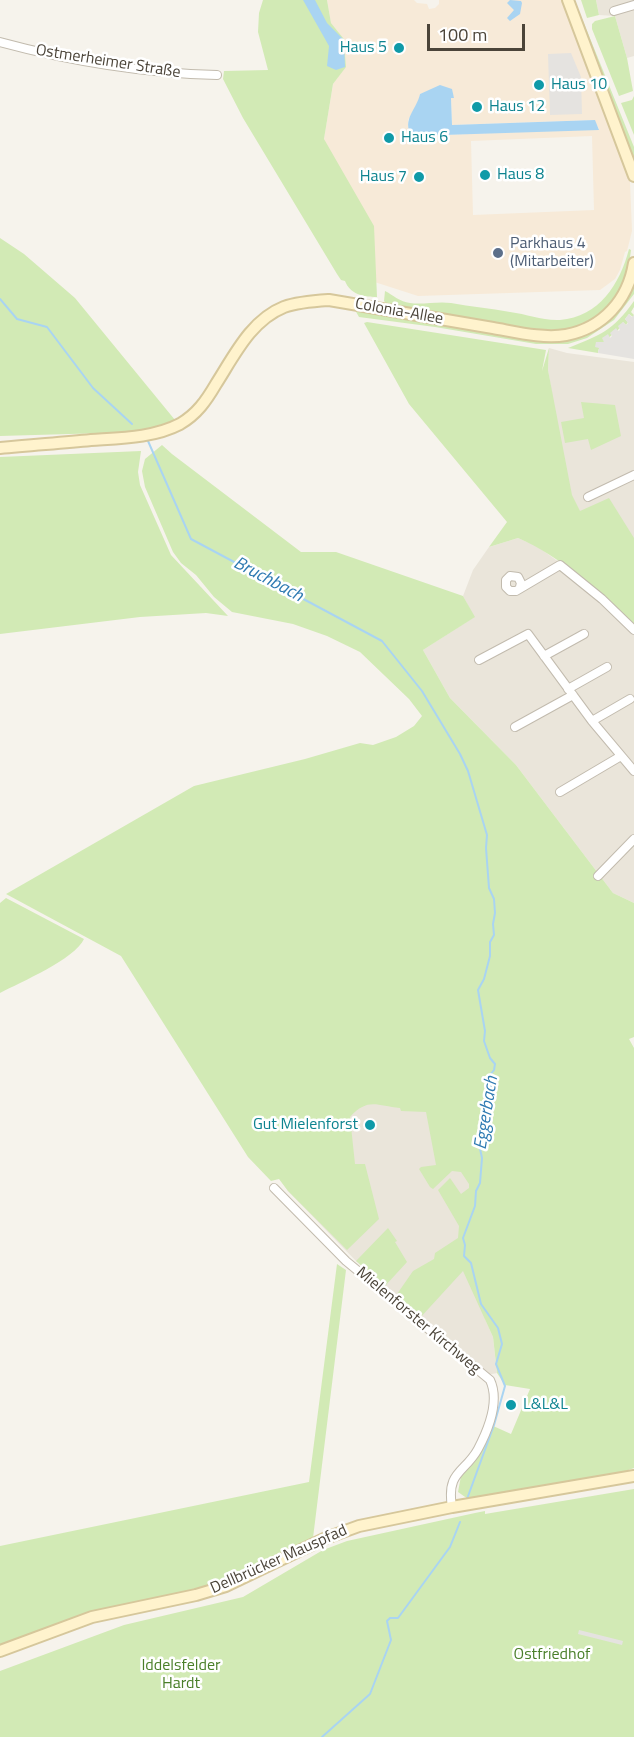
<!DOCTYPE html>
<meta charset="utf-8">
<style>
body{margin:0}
#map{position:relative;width:634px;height:1737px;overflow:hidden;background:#f6f3ec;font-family:"Titillium Web",sans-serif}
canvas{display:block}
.scale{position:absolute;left:427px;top:24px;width:98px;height:27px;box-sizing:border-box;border:3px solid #4b4439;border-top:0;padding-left:8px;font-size:18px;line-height:21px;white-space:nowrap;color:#4b4439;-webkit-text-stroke:4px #fff;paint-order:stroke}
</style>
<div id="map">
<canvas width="634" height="1737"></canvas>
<div class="scale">100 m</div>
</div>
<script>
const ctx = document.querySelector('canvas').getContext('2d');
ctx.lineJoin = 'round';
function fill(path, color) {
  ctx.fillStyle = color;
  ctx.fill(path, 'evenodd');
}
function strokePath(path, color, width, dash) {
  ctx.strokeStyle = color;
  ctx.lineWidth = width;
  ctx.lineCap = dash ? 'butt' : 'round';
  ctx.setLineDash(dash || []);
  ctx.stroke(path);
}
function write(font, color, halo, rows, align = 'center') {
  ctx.font = font + ' "Titillium Web",sans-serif';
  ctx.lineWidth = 5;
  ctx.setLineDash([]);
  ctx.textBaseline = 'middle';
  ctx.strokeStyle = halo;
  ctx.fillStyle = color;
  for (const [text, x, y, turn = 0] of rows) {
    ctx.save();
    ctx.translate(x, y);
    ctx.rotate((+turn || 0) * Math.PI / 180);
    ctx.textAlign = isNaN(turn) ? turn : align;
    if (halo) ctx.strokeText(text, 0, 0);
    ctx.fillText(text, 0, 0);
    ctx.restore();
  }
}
fill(new Path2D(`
 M596 0H634V56L627 58 615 16 599 15Z
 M549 348 567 353 634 362V543L577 512 569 497 548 370Z
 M518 538 537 546 601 593 634 624V903L613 893 516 765 450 698 423 650 474 617 463 596 473 570 489 547Z
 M369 1103H483L485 1319 493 1337 497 1373 487 1375 419 1319 356 1261 288 1191 279 1178 358 1108Z`), '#eae5da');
fill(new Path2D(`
 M327 0H414L417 3 427 4 429 9 435 8 439 4V0H563L625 164 630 182 632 231 627 251 625 252 620 270 615 279 600 290 418 296 359 277 324 139 333 84 346 66 344 39 331 23ZM428 91H451L452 93 454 98H451L452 125 594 120 599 129 412 136 408 126V120L419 101 420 94ZM592 136 594 210 473 215 471 141Z`), '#f7ead8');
fill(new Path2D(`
 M263 0H327L331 23 344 39 346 67 333 84 324 139 374 226 377 297C363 297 350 294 345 281L341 280 337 274 243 118 223 79 224 71 268 70 258 32 259 13Z
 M581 0H596L599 15 587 18Z
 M581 16 634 147V158L577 17Z
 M615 16 627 58 633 91 619 96 592 29V24L595 21Z
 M634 96V135L621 103 632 100Z
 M0 238 24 254 75 298 175 420 140 432 0 436Z
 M629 249 631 250C627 286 609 322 570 330 562 332 554 332 546 333L389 307 384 301 385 291C393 295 400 302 410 303 423 305 437 301 451 303 471 307 490 308 510 312 527 314 543 321 560 320 599 317 620 284 629 249Z
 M634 281V294L614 320 587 338 568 344H536L435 327 359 317 355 310 506 333H587Z
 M634 301V307L631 312 634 315 633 317 629 314 625 319 628 322 626 325 623 322C618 336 600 338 598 353L568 348C600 335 612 332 634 301Z
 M367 322 546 350 542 371 549 348 548 370 572 495 580 511 609 498 634 538V624C599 592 562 557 518 538L489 547 507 522 409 404 364 323Z
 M581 402 615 405 621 436 591 450 588 439 565 443 561 422 584 418Z
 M162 445 172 454 301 552H336L463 596 475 617 423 650 450 698 516 765 613 893 634 903V1037L629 1039 634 1048V1468C582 1488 523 1492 468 1499L458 1492 461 1476 491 1425 511 1434 530 1389 505 1385 497 1373 493 1337 463 1271 419 1319 395 1297 413 1271 434 1259 435 1253 458 1238 459 1226 438 1190 450 1178 461 1194 469 1188V1184L461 1172 452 1171 433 1189 430 1187 419 1169 421 1167 436 1165 426 1112 401 1111 400 1108C377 1106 368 1097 350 1117L355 1164H365L379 1219 347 1250 288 1191 279 1179 271 1181 248 1157 121 956 6 894 194 786 305 759 360 743 373 745 396 737 414 726 422 716 409 699 360 652 327 636 293 624 232 612 214 597 196 575 181 563 173 552 145 487 142 471 145 459Z
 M141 451 138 472 140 485 171 555 228 616 206 613 140 617 0 634V457Z
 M6 898 84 939C75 959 21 982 0 993V903Z
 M388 1228 397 1241 395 1242 407 1262 385 1286 356 1261Z
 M337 1264 346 1270 313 1538 214 1585 118 1606 0 1649V1546L309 1482Z
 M634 1489V1737H0V1671L124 1625 243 1597 323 1550 347 1541 475 1513 485 1511V1514Z`), '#d2eab5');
fill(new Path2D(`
 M571 53 581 77 582 114 550 115 548 54Z
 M629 314 632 317 634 315V359L598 353 599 348 595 347 596 342H604L602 338 608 334 610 338 612 336 610 333 616 328 618 331 620 330 618 326 623 322 626 325 628 323 625 319Z
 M579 1630 623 1641 622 1645 578 1634Z`), '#e5e3e0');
fill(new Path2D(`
 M303 0H315L327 23 344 40 345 67 336 70 327 66 329 46Z
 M510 0 521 1 522 3 520 14 510 21 507 18 514 10 507 3Z
 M440 85 452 89 454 98H451L452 125 595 120 599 130 412 136C401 120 417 109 420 94Z`), '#a9d4f2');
strokePath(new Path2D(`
 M0 299 17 319 47 327 93 388 132 424
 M148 441 191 539 382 641 422 691 460 754 468 771 487 835 486 848 489 888 494 899 495 913 493 924 494 935 490 942V956L484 979 478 990 485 1031 484 1041 490 1058 495 1064 494 1070 490 1075 491 1089 484 1105 479 1144 482 1158 480 1183 476 1191 475 1206 463 1238 465 1245 464 1256 471 1263 481 1304 498 1328 502 1344 496 1364 505 1386 494 1425 467 1499
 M322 1737 370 1694 391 1640 387 1621 390 1618H398L450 1547 460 1522`), '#a9d4f2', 2);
const street = new Path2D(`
 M614 11 634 5
 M0 42C70 61 144 73 217 75
 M588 497 634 475
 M520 587 521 583 518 577 510 576 506 580V587L510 591H516L560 565 602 599 634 630
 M544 656 584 634
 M479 660 528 634 592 721 634 771
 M568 689 607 667
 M592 721 630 699
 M515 727 573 695
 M560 792 621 756
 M598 876 634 839
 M274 1188 346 1261 490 1380C500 1401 488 1430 478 1449 465 1473 446 1471 452 1507`);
const secondary = new Path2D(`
 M568 0 634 176
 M0 448C30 445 61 443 91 440 120 438 153 438 180 424 197 414 206 401 216 384 234 356 251 320 284 307 298 302 314 301 329 300 384 309 438 319 493 328 516 332 543 339 566 335 603 328 628 300 634 263
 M0 1651 92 1617 196 1595 226 1586 326 1538 359 1526 452 1507 634 1476`);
strokePath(street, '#c2bbae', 10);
strokePath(secondary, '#d6c79b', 14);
strokePath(street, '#fff', 8);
strokePath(secondary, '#fff3cd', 10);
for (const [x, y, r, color] of [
 [399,48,6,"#0f9aa8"],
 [539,85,6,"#0f9aa8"],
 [477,107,6,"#0f9aa8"],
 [389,138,6,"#0f9aa8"],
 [485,175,6,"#0f9aa8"],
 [419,177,6,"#0f9aa8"],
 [498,253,6,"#5c6f8a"],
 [370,1125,6,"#0f9aa8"],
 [511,1405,6,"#0f9aa8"]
]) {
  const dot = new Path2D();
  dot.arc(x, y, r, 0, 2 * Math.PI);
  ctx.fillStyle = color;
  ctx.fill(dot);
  strokePath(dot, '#fff', 2);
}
write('16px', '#0d838f', '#fff', [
 ["Haus 5",387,48,"right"],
 ["Haus 10",551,85],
 ["Haus 12",489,107],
 ["Haus 6",401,138],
 ["Haus 8",497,175],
 ["Haus 7",407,177,"right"],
 ["Gut Mielenforst",358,1125,"right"],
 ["L&L&L",523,1405]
], 'left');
write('16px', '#4b4439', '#fff', [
 ["Ostmerheimer Straße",108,62,9],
 ["Colonia-Allee",399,312,10],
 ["Mielenforster Kirchweg",418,1321,40],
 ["Dellbrücker Mauspfad",279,1560,-24]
]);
write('16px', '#4e5e75', '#fff', [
 ["Parkhaus 4",510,244],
 ["(Mitarbeiter)",510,262]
], 'left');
write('16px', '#4a7f2a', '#fff', [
 ["Ostfriedhof",552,1655],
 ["Iddelsfelder",181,1666],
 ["Hardt",181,1684]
]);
write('italic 18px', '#2e7ab2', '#fff', [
 ["Bruchbach",268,580,28],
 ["Eggerbach",487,1113,-81]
]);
</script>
